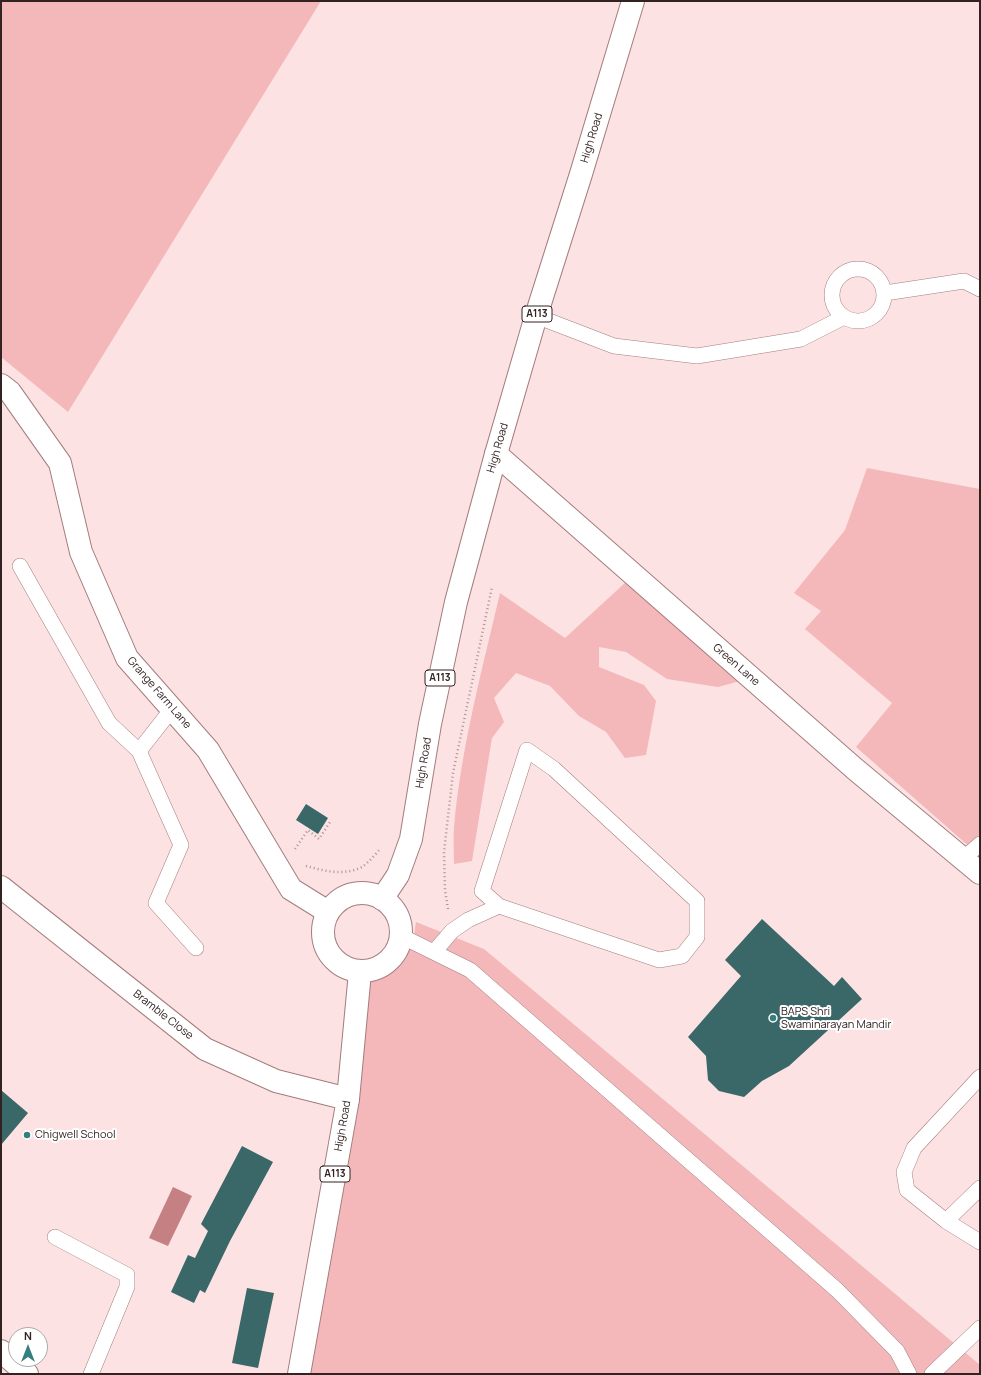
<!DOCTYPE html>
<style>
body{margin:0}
#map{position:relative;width:981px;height:1375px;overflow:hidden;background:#fde2e3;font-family:Manrope,sans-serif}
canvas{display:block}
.frame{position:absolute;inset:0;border:2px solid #322222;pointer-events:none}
.north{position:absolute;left:8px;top:1327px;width:40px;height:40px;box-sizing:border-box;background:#fff;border:1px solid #ada7a7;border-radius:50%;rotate:0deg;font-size:11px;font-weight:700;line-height:16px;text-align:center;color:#322222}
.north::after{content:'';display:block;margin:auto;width:14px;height:18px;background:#367f7f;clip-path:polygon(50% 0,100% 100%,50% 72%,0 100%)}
</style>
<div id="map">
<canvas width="981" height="1375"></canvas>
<div class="frame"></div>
<div class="north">N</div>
</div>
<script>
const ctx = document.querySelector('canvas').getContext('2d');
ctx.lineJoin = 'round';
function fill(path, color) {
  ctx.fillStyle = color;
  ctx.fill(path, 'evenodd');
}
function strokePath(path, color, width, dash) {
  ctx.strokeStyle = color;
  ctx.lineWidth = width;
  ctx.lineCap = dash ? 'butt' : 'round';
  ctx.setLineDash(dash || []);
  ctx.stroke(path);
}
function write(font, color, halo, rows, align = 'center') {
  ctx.font = font + ' Manrope,sans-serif';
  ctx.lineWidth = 4;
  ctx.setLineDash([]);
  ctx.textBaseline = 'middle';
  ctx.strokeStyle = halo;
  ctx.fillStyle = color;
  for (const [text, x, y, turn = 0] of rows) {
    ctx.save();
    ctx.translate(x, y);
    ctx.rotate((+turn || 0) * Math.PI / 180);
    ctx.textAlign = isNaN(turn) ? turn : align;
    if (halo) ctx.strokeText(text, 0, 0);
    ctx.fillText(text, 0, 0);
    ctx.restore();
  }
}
fill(new Path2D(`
 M1 1H321L68 412 1 357Z
 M867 468 980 489V856L856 747 892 703 805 629 821 611 794 593 845 530Z
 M627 581 740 681 718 687 667 679 626 652 599 647V667L644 685 656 701 646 755 625 758 606 732 579 716 550 686 516 673 494 698 504 722 492 738 472 861 454 864C454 852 453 839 454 827 461 748 482 670 500 593L565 638Z
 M416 922 484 949 980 1365V1374H293L360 972 398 947 412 949Z`), '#f4b8ba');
fill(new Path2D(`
 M173 1187 192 1196 168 1246 149 1238Z`), '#c48083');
fill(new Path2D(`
 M306 804 328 818 318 834 296 820Z
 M762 919 834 986 842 977 862 999 789 1066 762 1081 744 1097 719 1091 708 1080 706 1056 688 1037 741 976 725 960Z
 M1 1090 28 1113 1 1145Z
 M242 1146 273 1162 230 1241 205 1293 200 1290 194 1303 171 1292 188 1255 195 1258 208 1231 201 1224Z
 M247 1288 274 1293 258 1368 232 1363Z`), '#3a6767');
const service = new Path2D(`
 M832 295a26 26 0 1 1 52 0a26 26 0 1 1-52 0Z
 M885 293 964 281 980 289
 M536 316 614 346 697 356 801 339 844 317
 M20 566 109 723 139 751
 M172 709 139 751 181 845 156 903 196 948
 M963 859 980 844
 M401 936 470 970 837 1290 897 1351 909 1374
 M434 952 452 931 468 920 499 906 482 891 527 750 554 769 697 901V937L682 956 659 960 499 906
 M980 1077 914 1148 904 1172 907 1190 946 1221 980 1242
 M946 1221 980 1188
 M55 1237 127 1275V1287L91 1374
 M932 1374 980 1328`);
const minor = new Path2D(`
 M1 385 10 392 60 463 81 552 127 658 208 750 291 889 328 912
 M496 454 855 769 980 873
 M1 887 205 1049 276 1081 348 1099
 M1 1351 27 1374`);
const primary = new Path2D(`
 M323 932a39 39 0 1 1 78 0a39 39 0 1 1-78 0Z
 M382 899 398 875 411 839 430 724 456 602 496 454 536 316 581 174 633 1
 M299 1374 348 1099 360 972`);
strokePath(service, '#a47d7e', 16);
strokePath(minor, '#a47d7e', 24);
strokePath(primary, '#a47d7e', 24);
strokePath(new Path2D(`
 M295 849 308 830 319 839 330 822
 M306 866C324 871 344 876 362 867 368 863 375 855 380 849
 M448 909 445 890 444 852 453 773 492 587`), '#a89293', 2.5, [1, 3]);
strokePath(service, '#fff', 15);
strokePath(minor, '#fff', 22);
strokePath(primary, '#fff', 22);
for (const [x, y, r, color] of [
 [773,1018,4,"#367f7f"],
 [27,1135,4,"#367f7f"]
]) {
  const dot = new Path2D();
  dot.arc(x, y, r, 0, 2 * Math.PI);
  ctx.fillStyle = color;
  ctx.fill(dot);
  strokePath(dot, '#fff', 1.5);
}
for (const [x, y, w] of [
 [537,314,30],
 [440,678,30],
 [335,1174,30]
]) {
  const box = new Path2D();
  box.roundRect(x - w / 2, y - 8, w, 16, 3);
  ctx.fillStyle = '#fff';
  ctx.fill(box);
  strokePath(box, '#322222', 1);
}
write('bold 10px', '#322222', null, [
 ["A113",537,314],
 ["A113",440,678],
 ["A113",335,1174]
]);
write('11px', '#322222', '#fff', [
 ["High Road",592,138,-73],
 ["High Road",498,448,-74],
 ["Green Lane",736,665,41],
 ["Grange Farm Lane",159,693,49],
 ["High Road",424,763,-81],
 ["Bramble Close",163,1015,38],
 ["High Road",343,1126,-80]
]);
write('11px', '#322222', '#fff', [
 ["BAPS Shri",781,1012],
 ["Swaminarayan Mandir",781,1025],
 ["Chigwell School",35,1135]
], 'left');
</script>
